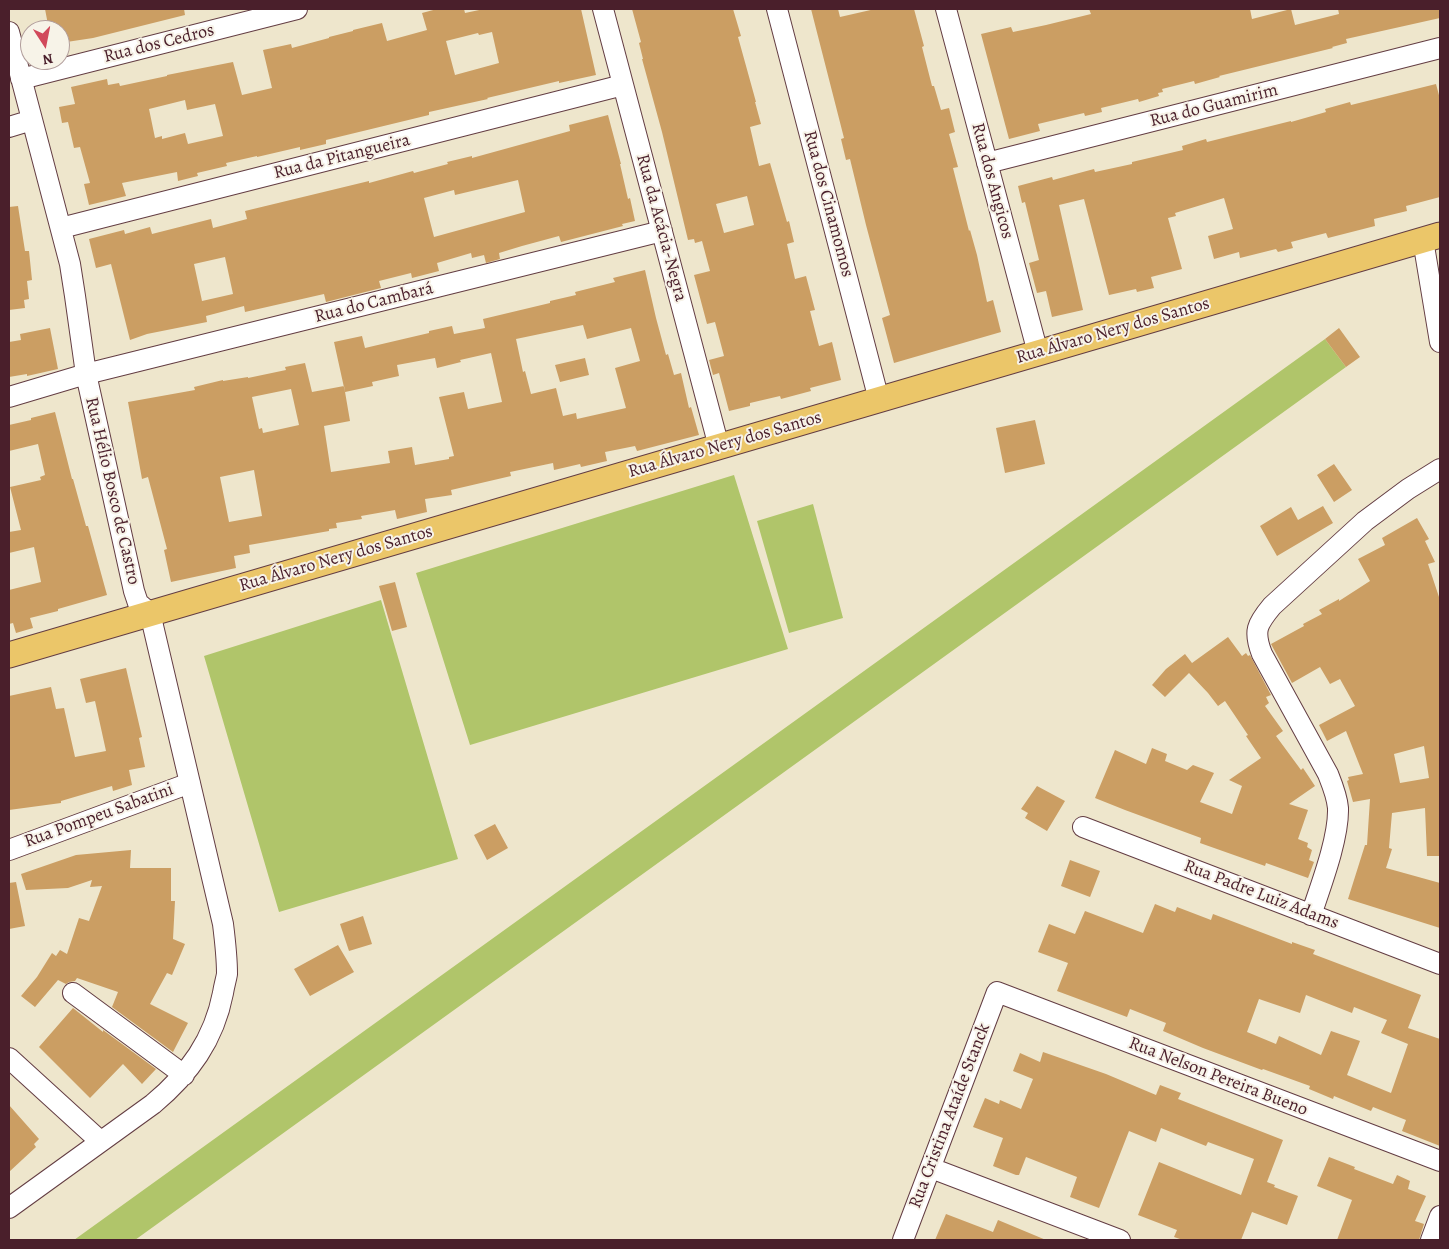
<!DOCTYPE html>
<meta charset="utf-8">
<style>
body{margin:0}
#map{position:relative;width:1449px;height:1249px;overflow:hidden;background:#eee6cc;font-family:Alegreya,serif}
canvas{display:block}
.frame{position:absolute;inset:0;border:10px solid #4a1f2b;pointer-events:none}
.north{position:absolute;left:20px;top:20px;width:50px;height:50px;box-sizing:border-box;background:#f7f3e8;border:1px solid #b29e9c;border-radius:50%;rotate:169deg;font-size:14px;font-weight:700;line-height:20px;text-align:center;color:#4a1f2b}
.north::after{content:'';display:block;margin:auto;width:18px;height:22px;background:#d1495b;clip-path:polygon(50% 0,100% 100%,50% 72%,0 100%)}
</style>
<div id="map">
<canvas width="1449" height="1249"></canvas>
<div class="frame"></div>
<div class="north">N</div>
</div>
<script>
const ctx = document.querySelector('canvas').getContext('2d');
ctx.lineJoin = 'round';
function fill(path, color) {
  ctx.fillStyle = color;
  ctx.fill(path, 'evenodd');
}
function strokePath(path, color, width, dash) {
  ctx.strokeStyle = color;
  ctx.lineWidth = width;
  ctx.lineCap = dash ? 'butt' : 'round';
  ctx.setLineDash(dash || []);
  ctx.stroke(path);
}
function write(font, color, halo, rows, align = 'center') {
  ctx.font = font + ' Alegreya,serif';
  ctx.lineWidth = 4;
  ctx.setLineDash([]);
  ctx.textBaseline = 'middle';
  ctx.strokeStyle = halo;
  ctx.fillStyle = color;
  for (const [text, x, y, turn = 0] of rows) {
    ctx.save();
    ctx.translate(x, y);
    ctx.rotate((+turn || 0) * Math.PI / 180);
    ctx.textAlign = isNaN(turn) ? turn : align;
    if (halo) ctx.strokeText(text, 0, 0);
    ctx.fillText(text, 0, 0);
    ctx.restore();
  }
}
fill(new Path2D(`
 M1325 339 1346 367 135 1240H74Z
 M734 475 788 649 470 745 416 573Z
 M813 504 843 618 789 633 757 521Z
 M381 600 458 859 279 912 204 656Z`), '#b0c56a');
fill(new Path2D(`
 M45 9H184L185 15 93 38 60 43V30H49Z
 M437 9H464L465 13 484 9H581L596 75 559 83V81L487 98 488 99 429 112V115L326 140V144L300 150V147L257 157V156L226 163 227 166 197 173 198 176 178 181 177 172 122 183 126 196 89 205 84 184 90 183 80 147 74 148 68 122 62 123 59 107 75 104 71 87 107 79 108 85 119 83 120 86 167 76V75L233 62 242 95 272 88 263 50 291 44 292 48 329 38V37L353 31V30L382 23 387 41 427 30 422 13ZM492 32 499 63 455 75 446 41 478 33 479 35ZM185 100 187 110 215 104 223 136 188 144 185 133 162 139V136L155 138 149 109Z
 M632 9H733L741 36 738 37 756 102H755L761 124 750 127 759 166 770 163 787 222 789 221 794 242 787 244 795 279 806 276 815 310 810 311 819 346 832 342 841 380 810 388 811 391 781 399 780 396 750 403V406L729 411 719 373 713 375 709 360 724 356 715 322 707 324 694 275 710 271 702 241 695 243 694 239 688 240 662 132 642 59H643L639 43 641 42ZM747 196 754 225 724 233 716 204Z
 M811 9H838L840 17 875 9H914L924 46 922 47 932 86H934L941 110 949 108 955 132 949 134 958 167 953 168 969 231 970 230 977 255 987 302 993 300 1001 332 894 363 882 318 890 315 866 225 850 159 846 160 841 139 844 138Z
 M1089 9H1250L1252 19 1291 9 1295 25 1339 14 1338 9H1440V18L1346 39 1347 43 1332 47 1333 48 1219 76 1220 77 1195 84 1194 81 1162 89 1163 92 1158 93 1159 96 1139 102 1138 99 1101 108 1102 112 1085 116 1084 113 1038 124 1040 131 1009 139 981 34 1011 27 1013 32 1046 25 1091 14Z
 M1436 84 1440 99V197L1406 206 1407 211 1374 219 1375 226 1328 238 1326 233 1291 242 1293 248 1278 252 1276 249 1240 258 1239 252 1214 259 1208 236 1233 229 1224 198 1175 213 1176 216 1168 218 1182 269 1151 277 1154 288 1137 292 1136 289 1109 295 1084 199 1059 205 1083 310 1052 317 1046 291 1037 293 1029 263 1039 260 1025 202 1022 203 1018 186 1052 177 1053 180 1094 169 1095 172 1132 164V162L1183 150 1182 146 1206 139 1207 142 1291 121V122L1326 112 1325 109 1350 102 1351 105Z
 M608 115 621 164H620L628 199 630 198 635 221 622 224 623 226 561 242 559 236 522 246 499 253 500 259 486 263 484 255 472 258 471 253 437 263 439 271 412 278 411 273 379 281 381 288 326 302 324 294 245 312 244 306 206 316 207 322 147 334 130 340 111 264 96 268 89 239 124 230 125 234 150 227 152 234 211 219 213 228 247 219 245 211 369 181V183L413 171 414 173 448 164 447 162 472 156V158L570 131 569 125ZM518 180 525 212 434 237 424 198 454 190 455 195ZM225 257 233 294 202 301 194 264Z
 M18 206 25 251H29L32 280 27 281 29 299 24 300 25 308 9 310V207Z
 M645 270 656 318 666 355 668 354 674 375 681 373 689 408 691 407 699 435 637 451 635 446 605 452 607 461 581 467 580 464 554 470 553 463 510 472 511 476 451 490 452 495 425 499 427 512 397 519 395 510 361 516 362 519 336 523 337 528 329 529V531L249 545 250 553 234 556 236 568 171 582 164 550 167 549 148 477 142 479 128 402 195 390 194 387 223 380V381L248 377V378L286 370 285 367 305 363 312 392 344 386 350 421 324 426 331 472 390 463 388 451 412 447 415 465 449 459V457L454 456 439 397 464 392 468 409 502 402 491 353 460 360 461 362 437 368 435 358 397 365 399 376 372 382 373 386 345 392 334 342 362 336 365 348 429 333V331L452 326 454 334 485 328 483 319 550 303V301L576 295 575 292 615 282 613 278ZM583 325 587 339 631 328 640 361 615 368 626 408 577 419 576 413 563 416 556 388 531 394 525 371 523 372 516 339ZM291 389 299 425 263 433 262 428 259 429 252 397ZM254 470 262 516 229 522 220 477Z
 M50 328 58 369 27 376V374L9 377V342L21 340 20 334Z
 M1339 328 1360 357 1346 367 1325 339Z
 M585 358 589 375 560 382 555 365Z
 M55 412 72 479H73L86 526H88L107 595 58 609V611L30 618 33 628 16 633 13 623 9 624V590L41 582 34 547 9 553V532L21 530 10 487 41 480 40 477 45 475 38 444 9 451V425L31 420V418Z
 M1035 420 1045 464 1005 473 996 428Z
 M1334 464 1352 490 1334 502 1317 475Z
 M1323 506 1333 523 1277 556 1260 526 1291 507 1298 520Z
 M1417 518 1429 539 1425 541 1435 562 1428 564 1440 600V856H1427L1425 808 1392 813 1389 848 1392 849 1386 868 1440 883V928L1348 899 1365 845H1367L1370 799 1353 802 1347 781 1349 780 1348 777 1363 774 1346 731 1327 741 1319 725 1355 706 1340 679 1330 684 1320 667 1292 683 1271 644 1304 626 1303 624 1322 614 1319 610 1339 599V601L1370 581 1358 559 1385 545 1382 538ZM1424 746 1429 778 1400 783 1394 754Z
 M395 582 407 627 392 631 379 586Z
 M1228 637 1242 656 1246 653 1248 656 1250 655 1271 695 1266 697 1269 703 1265 706 1283 731 1276 736 1301 770 1303 768 1315 786 1289 804 1308 810 1298 839 1308 843 1307 847 1312 850 1309 860 1314 862 1308 878 1266 863 1265 866 1200 843 1201 838 1125 810 1095 798 1115 750 1146 764 1152 748 1167 754 1165 761 1187 770 1193 765 1214 773 1200 802 1232 814 1242 786 1229 780 1261 758 1246 736 1248 735 1225 701 1218 706 1208 693 1189 673 1165 697 1152 685 1166 669 1185 654 1192 663Z
 M126 668 142 737 139 738 145 767 129 770 132 785 113 791 112 786 61 801V803L9 810V696L51 687 56 709 64 708 75 757 106 751 95 701 86 703 80 679Z
 M1037 786 1065 801 1047 831 1025 818 1028 813 1021 809Z
 M495 824 508 848 487 860 474 835Z
 M131 850 130 868H171V901H175L173 939 185 944 172 975 167 973 150 1004 188 1023 173 1052 112 1007 118 992 77 978 75 981 69 982 66 984 58 980 35 1007 21 996 37 977 52 953 56 956 60 950 67 954 79 918 89 921 102 886 90 887 92 880 68 888 26 890 21 874 76 855Z
 M1070 860 1100 871 1090 897 1061 886Z
 M16 882 25 926 9 929V883Z
 M1155 904 1175 912 1177 907 1211 920 1213 914 1292 944V942L1315 950 1313 954 1421 995 1408 1028 1440 1039V1146L1402 1131 1406 1120 1373 1107 1371 1111 1334 1096 1333 1099 1309 1089 1310 1086 1263 1069 1262 1070 1203 1048 1163 1031 1166 1023 1130 1009 1127 1017 1057 991 1068 963 1038 952 1049 924 1075 934 1085 911 1143 933ZM1306 995 1352 1013 1354 1007 1387 1020 1381 1033 1408 1044 1391 1093 1347 1075 1360 1041 1331 1031 1321 1055 1279 1036 1276 1044 1247 1032 1259 999 1300 1013Z
 M363 916 372 944 349 951 340 924Z
 M338 945 354 972 310 996 294 969Z
 M73 1008 103 1032V1030L156 1069 142 1084 123 1064 90 1098 39 1047Z
 M1043 1052 1106 1074 1156 1095 1160 1085 1181 1093 1178 1099 1283 1140 1267 1182 1275 1185 1274 1187 1298 1196 1287 1225 1252 1212 1241 1240H1183L1174 1237 1177 1230 1138 1215 1159 1162 1241 1195 1254 1159 1208 1142 1206 1146 1161 1128 1156 1142 1129 1131 1099 1208 1070 1197 1077 1177 1026 1157 1019 1175H1016L993 1166 1003 1138 973 1127 985 1098 999 1104 1000 1100 1021 1109 1033 1079 1013 1071 1020 1053 1040 1062Z
 M9 1105 39 1139 34 1144 36 1147 9 1172Z
 M1329 1157 1355 1167 1354 1169 1393 1184 1397 1175 1410 1181 1408 1189 1426 1196 1415 1221 1424 1224 1419 1240H1337L1352 1200 1317 1186Z
 M946 1214 993 1232 998 1220 1046 1240H935Z`), '#cb9e63');
const minor = new Path2D(`
 M603 9 719 447
 M777 9 879 400
 M946 9 1038 353
 M9 32 70 264 75 296 86 374 134 591 138 603 150 613 223 924C225 940 227 957 227 974 226 980 224 986 223 993 214 1040 189 1074 153 1104L9 1208
 M21 79 297 9
 M9 127 32 120
 M987 163 1440 48
 M61 228 623 85
 M1423 240 1440 342
 M9 397 86 374 662 231
 M1083 827 1440 964
 M9 850 190 783
 M1311 915C1321 885 1339 838 1338 808 1337 796 1332 784 1328 774L1262 654C1253 631 1257 624 1272 606L1365 521 1408 489 1440 469
 M73 993 184 1075
 M9 1058 100 1141
 M931 1168 1120 1240
 M903 1240 997 992 1440 1161
 M1431 1240 1440 1216`);
const major = new Path2D(`
 M9 655 1440 235`);
strokePath(minor, '#633d43', 22);
strokePath(major, '#633d43', 27);
strokePath(minor, '#fff', 20);
strokePath(major, '#ebc669', 25);
write('18px', '#4a1f2b', '#f7f3e8', [
 ["Rua dos Cedros",159,44,-14],
 ["Rua do Guamirim",1214,106,-14],
 ["Rua da Pitangueira",342,157,-14],
 ["Rua dos Angicos",992,181,75],
 ["Rua dos Cinamomos",828,204,75],
 ["Rua da Acácia-Negra",661,228,75],
 ["Rua do Cambará",374,303,-14],
 ["Rua Álvaro Nery dos Santos",1113,331,-16],
 ["Rua Álvaro Nery dos Santos",725,445,-16],
 ["Rua Hélio Bosco de Castro",112,491,77],
 ["Rua Álvaro Nery dos Santos",336,559,-16],
 ["Rua Pompeu Sabatini",99,816,-20],
 ["Rua Padre Luiz Adams",1261,895,21],
 ["Rua Nelson Pereira Bueno",1218,1077,21],
 ["Rua Cristina Ataíde Stanck",950,1116,-69]
]);
</script>
